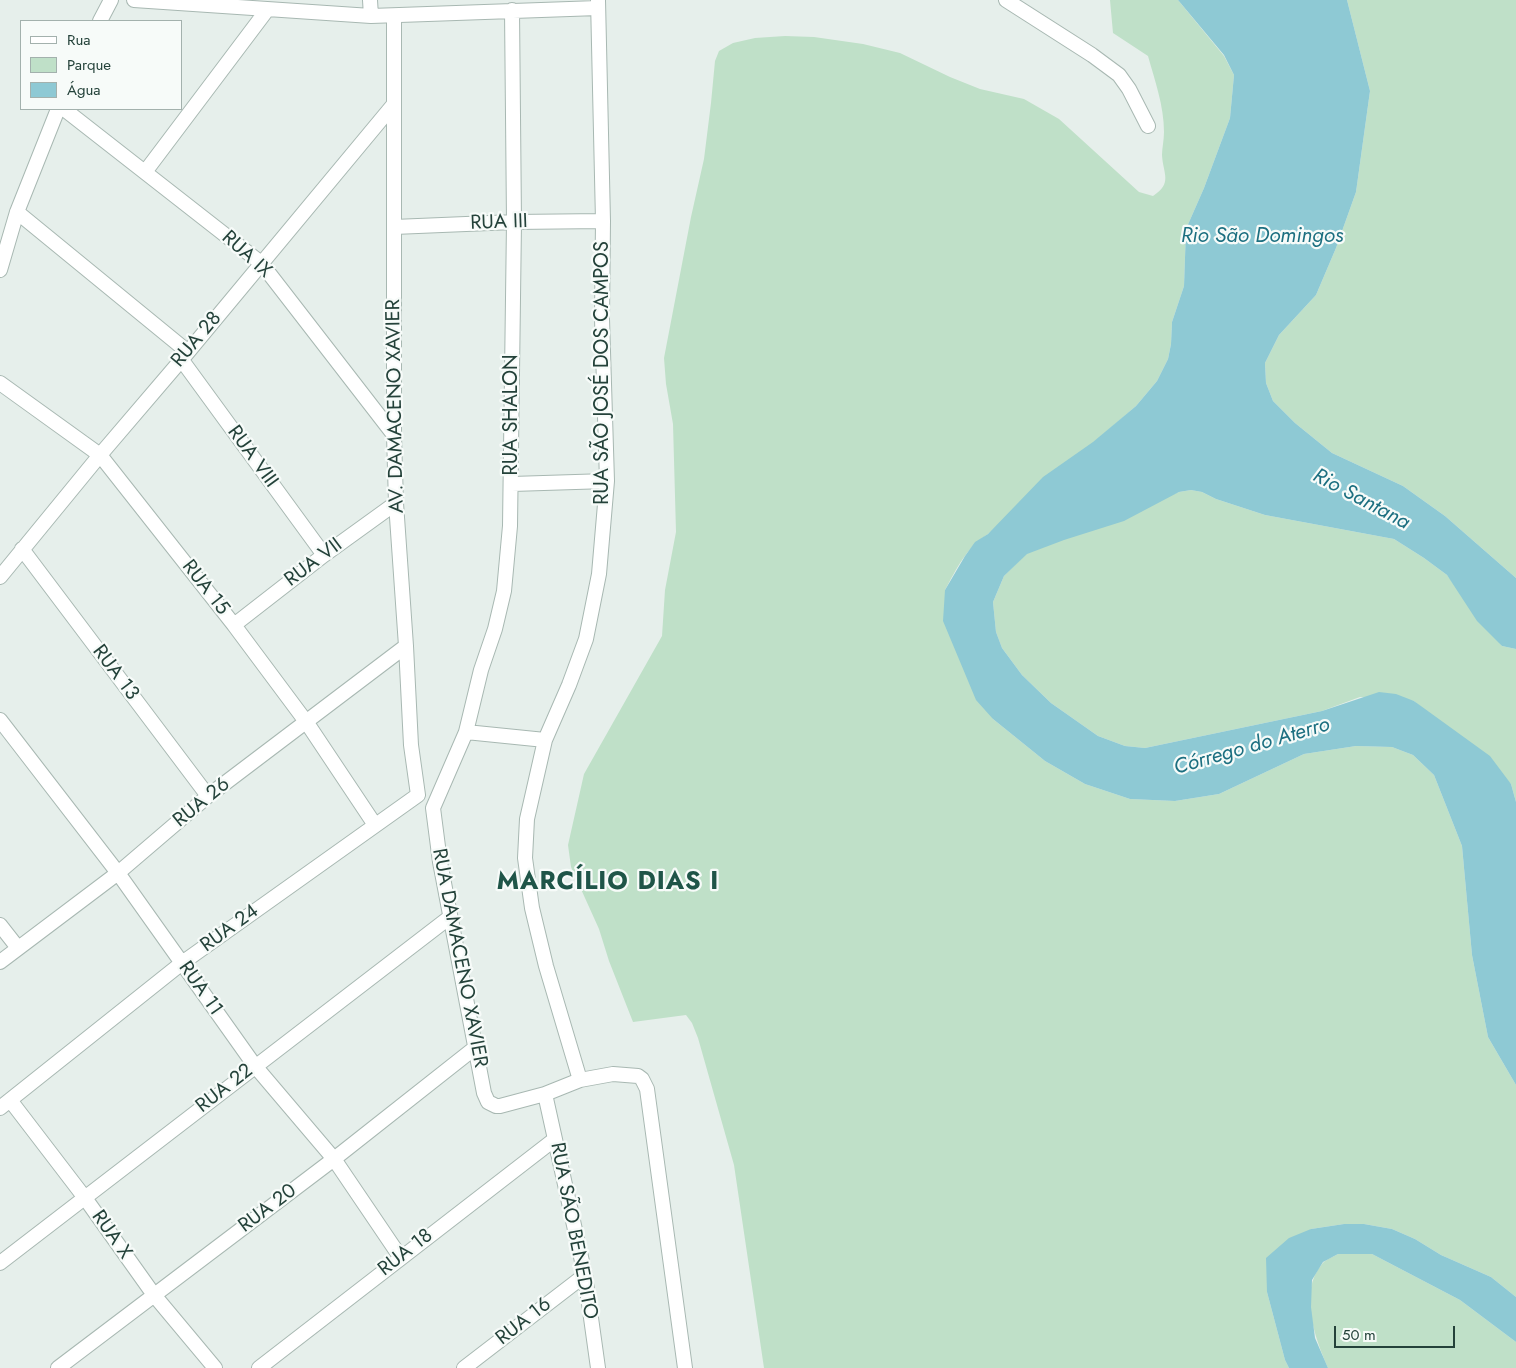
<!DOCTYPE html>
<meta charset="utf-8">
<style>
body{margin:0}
#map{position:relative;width:1516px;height:1368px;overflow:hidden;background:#e6efeb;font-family:Jost,sans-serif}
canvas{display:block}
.legend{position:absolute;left:20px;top:20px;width:162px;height:90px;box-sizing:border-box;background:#f7fbf9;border:1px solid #a3b1ad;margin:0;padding:6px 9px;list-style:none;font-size:15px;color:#24423a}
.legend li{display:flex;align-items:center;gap:10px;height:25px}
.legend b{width:25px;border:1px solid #a3b1ad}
.scale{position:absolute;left:1334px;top:1326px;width:121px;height:22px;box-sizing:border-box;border:2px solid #24423a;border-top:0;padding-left:6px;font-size:15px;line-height:18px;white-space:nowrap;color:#24423a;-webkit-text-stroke:4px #f7fbf9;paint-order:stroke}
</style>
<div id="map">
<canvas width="1516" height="1368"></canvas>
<ul class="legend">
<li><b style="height:6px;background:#fff"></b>Rua</li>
<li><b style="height:14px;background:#bfe0c8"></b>Parque</li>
<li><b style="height:14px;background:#8ec9d4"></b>Água</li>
</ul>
<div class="scale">50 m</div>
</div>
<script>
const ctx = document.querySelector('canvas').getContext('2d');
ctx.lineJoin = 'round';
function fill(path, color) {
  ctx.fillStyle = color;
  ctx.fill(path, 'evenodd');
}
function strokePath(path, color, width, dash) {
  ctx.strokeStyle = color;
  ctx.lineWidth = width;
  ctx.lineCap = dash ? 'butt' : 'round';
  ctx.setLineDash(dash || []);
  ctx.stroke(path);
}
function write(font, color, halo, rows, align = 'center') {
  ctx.font = font + ' Jost,sans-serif';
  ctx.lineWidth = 4.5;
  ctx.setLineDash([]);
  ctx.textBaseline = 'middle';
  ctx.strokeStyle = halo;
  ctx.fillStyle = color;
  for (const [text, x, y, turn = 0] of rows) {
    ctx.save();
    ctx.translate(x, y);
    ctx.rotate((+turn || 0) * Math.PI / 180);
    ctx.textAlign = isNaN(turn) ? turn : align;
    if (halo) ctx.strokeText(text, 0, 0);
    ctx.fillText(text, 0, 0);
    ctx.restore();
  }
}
fill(new Path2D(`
 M1110 0H1178L1224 56 1234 75 1230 118 1204 188 1186 229 1184 286 1172 322 1171 344 1168 359 1157 381 1136 406 988 534C966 548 957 568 945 590L993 719 1045 761 1085 784 1130 799 1175 801 1219 794 1304 754 1356 746 1392 747 1413 755 1434 775 1462 846 1472 955 1488 1037 1516 1085V1297L1491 1277 1441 1255 1415 1239 1392 1229 1364 1224H1344L1311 1229 1267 1292 1285 1360 1289 1368H764L734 1165 698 1038 692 1023 686 1015 633 1022 609 961 599 929 571 867 568 845 584 774 662 636 665 590 676 532 673 424 666 384 664 358 691 217 704 159 711 103 715 61 719 51 733 43 755 38 785 36 814 37 863 44 900 53 950 77 980 89 1024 99 1059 119 1139 192 1153 196C1173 183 1163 174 1162 155 1162 148 1164 140 1164 132 1164 106 1155 81 1148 56L1113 33Z
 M1347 0H1516V578L1445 516 1403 486 1332 453 1295 423 1273 401 1266 383 1265 363 1279 335 1316 295 1336 248 1356 192 1370 91Z
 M1191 490 1202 492 1216 499 1265 515 1394 539 1424 558 1447 575 1502 646 1516 649V802L1511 784 1414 701 1360 697 1322 711 1145 748 1125 746 1098 736 1051 703 1022 675 1002 648 996 632 993 602 1004 576 1027 553 1179 492Z
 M1338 1254H1372L1460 1300 1516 1342V1368H1328C1315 1338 1298 1292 1322 1264 1326 1259 1333 1257 1338 1254Z`), '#bfe0c8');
fill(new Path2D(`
 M1178 0H1347L1370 91 1356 192 1336 248 1316 295 1279 335 1265 363 1266 383 1273 401 1295 423 1332 453 1403 486 1445 516 1516 578V649L1502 646 1477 621 1447 575 1424 558 1394 539 1265 515 1216 499 1202 492 1191 490 1179 492 1124 521 1064 540 1027 554 1004 576 993 602 996 632 1002 648 1022 675 1051 703 1098 736 1125 746 1145 748 1322 711 1379 692 1396 694 1414 701 1490 756 1511 784 1516 802V1085L1488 1037 1472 955 1462 846 1434 775 1413 755 1392 747 1356 746 1304 754 1219 794 1175 801 1130 799 1085 784 1045 761 993 719 976 700 943 621 945 590 965 556 975 542 988 534 1043 477 1093 442 1136 406 1157 381 1168 359 1171 344 1172 322 1184 286 1186 229 1204 188 1230 118 1234 75 1224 55Z
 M1344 1224H1364L1392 1229 1415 1239 1441 1255 1491 1277 1516 1297V1342L1460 1300 1372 1254H1338L1323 1262 1312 1280 1311 1307 1315 1338 1328 1368H1289L1285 1360 1267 1292 1266 1258 1289 1238 1311 1229Z`), '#8ec9d4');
const minor = new Path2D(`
 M134 0 371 16 598 8
 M370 0 371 16
 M1006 0 1092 55 1119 75 1129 89 1148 126
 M394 16V435L396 503 406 646 411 745 418 795
 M100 21 111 0
 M64 109 261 263 394 435
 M145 172 267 10
 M17 212 188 352
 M394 227 514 222 603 221
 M0 270 17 212 58 109
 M181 359 324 555
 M0 383 100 455 234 625 307 723 375 825
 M512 484 607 481
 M22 549 208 796
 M0 577 100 455 188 352 394 104
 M234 625 324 555 396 503
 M0 720 118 873 255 1066 334 1159 401 1258
 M466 732 545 740
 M433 808 466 732 481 670 495 629 504 591 510 526 514 222 512 10
 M433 808 440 862 484 1093 488 1102 496 1106H500L545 1094 580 1080 613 1074 638 1076 642 1079 647 1089 685 1368
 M0 925 18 948
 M0 962 118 873 208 796 406 646
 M580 1080 546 966 532 908 525 858 527 819 545 740 569 685 586 639 599 574 607 481 602 319 603 221 598 0
 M545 1094 585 1275 598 1368
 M10 1100 85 1198 154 1295 215 1368
 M0 1108 182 963 418 795
 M0 1263 450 917
 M58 1368 334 1159 476 1047
 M259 1368 555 1139
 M464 1368 585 1275`);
strokePath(minor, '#a8b8b2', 16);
strokePath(minor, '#fff', 14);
write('20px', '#24423a', '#f7fbf9', [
 ["RUA III",499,223,-2],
 ["RUA IX",246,255,42],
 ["RUA 28",197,340,-50],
 ["RUA SÃO JOSÉ DOS CAMPOS",603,373,-90],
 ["AV. DAMACENO XAVIER",396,406,-91],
 ["RUA SHALON",512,415,-90],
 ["RUA VIII",252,457,54],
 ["RUA VII",314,563,-37],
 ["RUA 15",205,588,52],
 ["RUA 13",115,673,53],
 ["RUA 26",202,803,-39],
 ["RUA 24",230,929,-36],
 ["RUA DAMACENO XAVIER",459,958,79],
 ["RUA 11",200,989,55],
 ["RUA 22",225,1089,-38],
 ["RUA 20",268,1209,-37],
 ["RUA SÃO BENEDITO",573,1231,79],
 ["RUA X",111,1235,55],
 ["RUA 18",406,1253,-38],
 ["RUA 16",524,1322,-38]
]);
write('italic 21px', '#1c6f80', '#f7fbf9', [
 ["Rio São Domingos",1262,237],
 ["Rio Santana",1361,500,28],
 ["Córrego do Aterro",1252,747,-16]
]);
ctx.letterSpacing = '1px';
write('bold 25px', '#1f5548', '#f7fbf9', [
 ["MARCÍLIO DIAS I",608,883]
]);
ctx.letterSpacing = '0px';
</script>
